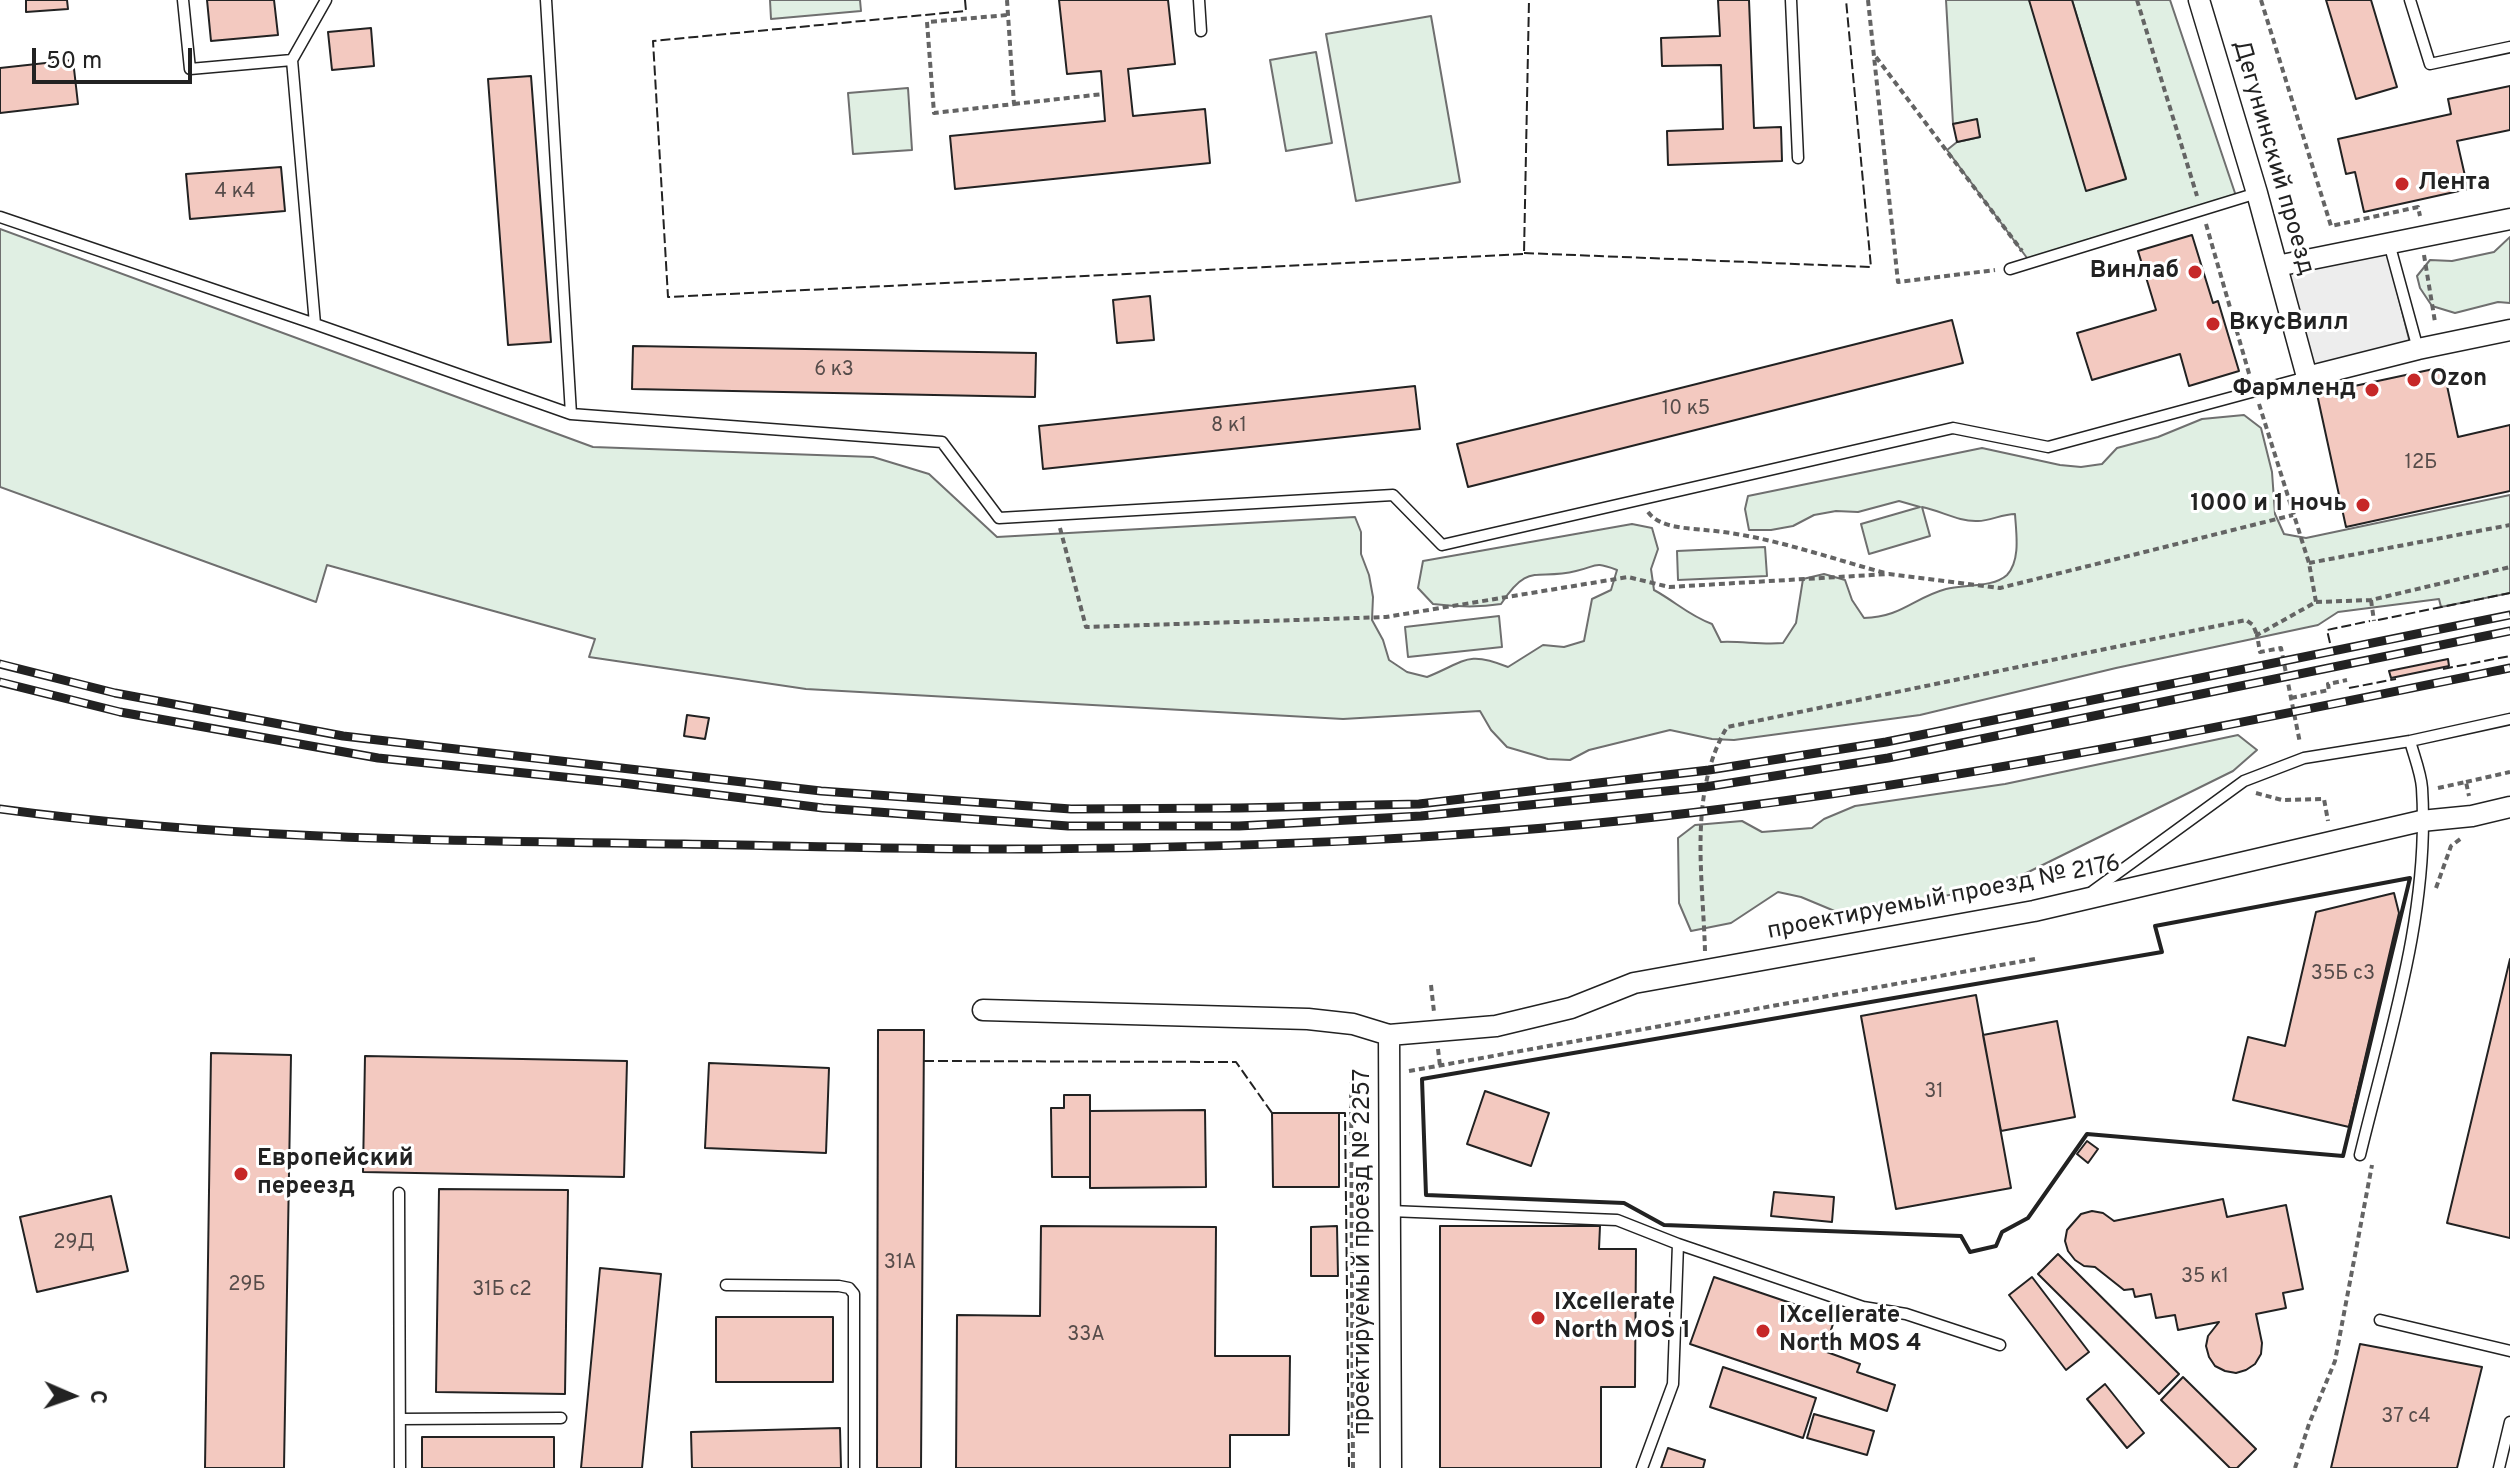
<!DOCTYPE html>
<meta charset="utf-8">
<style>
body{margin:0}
#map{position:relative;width:2510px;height:1468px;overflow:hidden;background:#fff;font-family:Overpass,sans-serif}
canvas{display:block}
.north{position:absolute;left:32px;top:1356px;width:80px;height:80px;-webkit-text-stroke:6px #fff;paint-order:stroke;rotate:92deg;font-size:22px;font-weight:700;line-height:32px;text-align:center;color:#222}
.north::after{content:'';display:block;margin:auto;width:28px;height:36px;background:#222;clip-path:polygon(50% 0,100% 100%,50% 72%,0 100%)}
.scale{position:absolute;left:32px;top:48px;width:160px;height:36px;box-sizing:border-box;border:4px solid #222;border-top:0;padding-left:10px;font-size:24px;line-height:28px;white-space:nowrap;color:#222;-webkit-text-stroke:6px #fff;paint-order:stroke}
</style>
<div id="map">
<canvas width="2510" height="1468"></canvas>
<div class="north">С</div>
<div class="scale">50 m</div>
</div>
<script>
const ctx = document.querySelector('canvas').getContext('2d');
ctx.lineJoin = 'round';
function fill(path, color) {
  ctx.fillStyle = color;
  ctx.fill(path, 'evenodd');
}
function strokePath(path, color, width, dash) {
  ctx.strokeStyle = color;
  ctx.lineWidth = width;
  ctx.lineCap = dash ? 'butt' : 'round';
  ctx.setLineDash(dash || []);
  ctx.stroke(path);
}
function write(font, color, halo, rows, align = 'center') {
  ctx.font = font + ' Overpass,sans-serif';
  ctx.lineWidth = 6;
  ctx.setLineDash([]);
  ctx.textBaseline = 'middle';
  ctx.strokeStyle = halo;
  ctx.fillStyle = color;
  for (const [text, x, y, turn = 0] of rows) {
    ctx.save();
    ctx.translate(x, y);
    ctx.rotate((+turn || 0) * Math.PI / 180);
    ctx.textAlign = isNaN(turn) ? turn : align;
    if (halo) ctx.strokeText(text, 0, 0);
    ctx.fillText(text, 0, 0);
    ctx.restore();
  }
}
const green = new Path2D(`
 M770 0H860L861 11 771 19Z
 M1946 0H2029L2126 178 2072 0H2170L2237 199 2030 262 1947 150 1957 142 1980 137 1976 120 1953 124Z
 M1431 16 1460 182 1356 201 1326 34Z
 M1316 52 1332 143 1286 151 1270 60Z
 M908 88 912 150 853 154 848 93Z
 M0 229 593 447 873 457 929 474 997 537 1355 517 1361 532V554L1369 575 1373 597 1372 620 1383 640 1389 660 1407 672 1427 677C1465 662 1466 650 1508 667L1543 645 1564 647 1584 641 1592 599 1611 590 1617 570C1593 561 1598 566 1576 571 1536 581 1529 561 1501 604 1477 608 1457 607 1433 604L1418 588 1423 561 1632 524 1652 528 1658 549 1651 569 1654 590C1676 602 1688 615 1712 624L1721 642C1742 641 1762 645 1783 643L1796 623 1803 579 1824 574 1845 580 1852 600 1864 618C1902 617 1913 598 1946 589 1963 584 1993 588 2007 575 2021 560 2016 532 2015 514 2002 514 1990 521 1978 521 1958 522 1942 511 1922 507L1930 536 1869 554 1861 524 1920 507 1899 501 1858 512 1836 511 1814 515 1793 526 1771 530H1749L1745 509 1748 496 1982 448 2060 465 2081 467 2102 464 2117 448 2158 437 2202 419 2244 415 2261 428 2272 472 2275 514 2284 534 2306 538 2510 495V593L2441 607 2439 599 2338 612 2318 625 2116 668 1920 715 1734 740 1712 739 1670 730 1589 750 1570 760 1548 759 1507 747 1491 730 1480 711 1343 719 806 689 589 657 595 639 327 565 316 602 0 487Z
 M2510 237V303L2498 302 2455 313 2432 306 2420 288 2417 276 2430 260 2452 261 2494 252Z
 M1765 547 1767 576 1678 580 1677 551Z
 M1499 616 1502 647 1408 657 1405 627Z
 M2238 735 2257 750 2233 771 1996 888 1837 912 1801 897 1778 892 1731 923 1691 931 1679 903 1678 838 1695 825 1742 821 1762 832 1812 828 1824 819 1855 806 2005 784Z`);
fill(green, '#e0efe3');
strokePath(green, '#6f6f6f', 2);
const parking = new Path2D(`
 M2386 247 2410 343 2312 368 2287 272Z`);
fill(parking, '#ededed');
strokePath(parking, '#6f6f6f', 2);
const building = new Path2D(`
 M26 0H67L68 9 26 12Z
 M207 0H274L278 35 211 41Z
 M1059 0H1168L1175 64 1128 69 1133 116 1205 109 1210 163 955 189 950 136 1105 121 1101 71 1067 74Z
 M1718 0H1749L1754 128 1781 127 1782 161 1668 165 1667 131 1723 129 1721 65 1662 66 1661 38 1720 36Z
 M2029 0H2072L2126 179 2086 191Z
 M2326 0H2371L2397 87 2356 99Z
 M371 28 374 66 332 70 328 32Z
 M73 60 78 104 0 113V68Z
 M531 76 551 342 508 345 488 79Z
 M2510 86V130L2457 141 2468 189 2364 212 2355 172 2346 174 2338 139 2451 114 2448 99Z
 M1977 119 1980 137 1957 142 1953 124Z
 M281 167 285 211 190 219 186 174Z
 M2192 235 2213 303 2218 301 2239 371 2189 386 2180 354 2092 380 2077 333 2156 310 2138 251Z
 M1150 296 1154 340 1117 343 1113 300Z
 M1952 320 1963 363 1468 487 1457 444Z
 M633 346 1036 353 1035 397 632 389Z
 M2443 367 2458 437 2510 425V491L2346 527 2317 394Z
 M1415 386 1420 429 1043 469 1039 426Z
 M2448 659 2449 666 2391 678 2389 671Z
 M687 715 709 718 705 739 684 736Z
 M2394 893 2399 913 2349 1127 2233 1100 2248 1037 2285 1046 2316 912Z
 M2510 959V1238L2447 1223Z
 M1976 995 2011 1188 1896 1209 1861 1016Z
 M2057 1021 2075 1117 2001 1131 1983 1035Z
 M878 1030H924L921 1468H877Z
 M211 1053 291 1055 284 1468H205Z
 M365 1056 627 1061 624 1177 363 1172Z
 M709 1063 829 1068 826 1153 705 1148Z
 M1485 1091 1549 1113 1531 1166 1467 1144Z
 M1064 1095H1090V1177H1052L1051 1108H1064Z
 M1205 1110 1206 1187 1090 1188V1111Z
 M1272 1113H1339V1187H1273Z
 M2087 1141 2098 1149 2088 1163 2077 1154Z
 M439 1189 568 1190 565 1394 436 1392Z
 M1774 1192 1834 1197 1832 1222 1771 1216Z
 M111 1196 128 1271 37 1292 20 1217Z
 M2223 1199 2227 1217 2286 1205 2303 1289 2283 1293 2286 1308 2256 1314 2262 1343 2261 1354 2255 1364 2246 1370 2236 1373 2225 1371 2215 1366 2209 1357 2206 1346 2208 1336 2219 1322 2178 1330 2175 1315 2156 1318 2151 1294 2135 1297 2133 1289 2124 1290 2095 1267 2084 1266 2075 1260 2068 1251 2065 1241 2067 1230 2081 1214 2092 1211 2103 1213 2114 1221Z
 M1041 1226 1216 1227 1215 1356H1290L1289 1435H1230V1468H956L957 1315 1040 1316Z
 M1337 1226 1338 1276H1311V1227Z
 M1440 1226H1600L1599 1249H1636L1635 1387H1601V1468H1440Z
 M2058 1254 2179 1374 2159 1394 2038 1274Z
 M600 1268 661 1274 642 1468H581Z
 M1714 1277 1835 1318 1824 1351 1860 1364 1857 1372 1895 1385 1887 1411 1690 1344Z
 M2032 1277 2089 1352 2066 1370 2009 1295Z
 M716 1317H833V1382H716Z
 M2360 1344 2482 1367 2457 1468H2331Z
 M1723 1367 1816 1398 1803 1438 1710 1407Z
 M2183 1377 2256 1449 2237 1468H2230L2161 1400Z
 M2105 1384 2144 1433 2127 1448 2087 1399Z
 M1814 1414 1874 1431 1867 1455 1807 1438Z
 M840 1428 841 1468H692L691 1432Z
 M422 1437H554V1468H422Z
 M1668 1448 1705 1460 1703 1468H1661Z`);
fill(building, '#f3c9c0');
strokePath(building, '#222', 2);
const service = new Path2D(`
 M183 0 190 69 292 60
 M546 0 571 414
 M1199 0 1201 31
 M1791 0 1798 158
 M2410 0 2430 64 2510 47
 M0 217 315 324 571 414 942 442 999 518 1393 495 1442 545 1953 428 2048 447 2307 377
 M2389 243 2418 349
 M2010 269 2257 193
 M315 324 292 60 326 0
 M2093 891 2244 781 2304 758 2410 741 2510 719
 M2360 1155C2389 1035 2430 913 2422 788 2421 773 2414 756 2410 741
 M399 1193 400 1468
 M1390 1211 1617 1220 1678 1244 1863 1307 1906 1314 2000 1345
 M726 1285 839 1286 849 1288 854 1294V1468
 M2380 1320 2510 1351
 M400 1419 561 1418
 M1642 1468 1673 1384 1678 1244
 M2499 1468 2510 1422`);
const minor = new Path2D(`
 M2199 0 2257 193 2307 377 2418 349 2510 330
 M2277 266 2510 219
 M983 1010 1308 1019 1353 1024 1389 1035 1496 1026 1571 1008 1634 983 2034 911 2421 821 2472 816 2510 807
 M1389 1035 1391 1468`);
strokePath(service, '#222', 13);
strokePath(minor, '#222', 23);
strokePath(new Path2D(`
 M1007 0 1014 104 934 113 927 22 1008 15
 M1868 0 1898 282 1995 270
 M2137 0 2197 196
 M2261 0 2331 226 2418 207 2420 216
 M1876 57 2022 251
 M1014 104 1103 94
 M2206 224 2250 377
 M2424 255 2435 322
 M2259 404 2309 563 2316 602 2257 635 2260 652 2281 648 2300 743
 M1648 512C1660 528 1686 528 1705 530 1766 535 1826 557 1885 573
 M1060 528 1086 627 1386 617 1628 577 1669 587 1889 574 2000 588 2293 515
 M2309 563 2510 525
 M2371 600 2374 621
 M2316 602 2371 600 2510 567
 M2291 698 2329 690 2328 684 2347 680
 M2466 782 2510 772
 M2438 788 2466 782 2469 796
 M2256 793 2282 800 2324 799 2328 821
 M2436 888 2451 846 2463 837
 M1705 951C1703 877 1688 793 1727 727L2246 620 2253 625 2257 635
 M1431 985 1434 1012
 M1438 1049 1440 1066
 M1409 1071 2035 959
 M1353 1468 1351 1077 1369 1075
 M2295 1468 2309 1424 2335 1361 2372 1165`), '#646464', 4, [6, 4]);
strokePath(service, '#fff', 10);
strokePath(minor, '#fff', 20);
const rail = new Path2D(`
 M0 664 115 693 343 736 821 791 1071 809 1239 808 1419 804 1709 770 1886 742 2510 615
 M0 682 120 712 378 758 622 783 823 808 1068 826H1239L1421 816 1705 787 1888 758 2510 631
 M0 809C227 840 455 841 684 844 802 846 921 850 1039 849 1259 847 1480 839 1698 812 1971 779 2241 723 2510 668`);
strokePath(rail, '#222', 9);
strokePath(rail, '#fff', 6, [18]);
strokePath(new Path2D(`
 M965 0 966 11 653 41 668 297 1524 254 1529 0
 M1524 253 1871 267 1846 0
 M2378 620 2510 593
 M2330 643 2327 630 2370 621
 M2443 669 2510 656
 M2349 688 2396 679
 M924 1061 1236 1062 1272 1113
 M1339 1113H1345L1349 1468`), '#222', 2, [10, 4]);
strokePath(new Path2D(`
 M2410 878 2343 1156 2087 1134 2028 1218 2002 1232 1996 1246 1970 1252 1961 1236 1664 1225 1624 1203 1426 1195 1422 1079 2162 952 2155 926Z`), '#222', 4);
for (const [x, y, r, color] of [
 [2402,184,8,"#c62828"],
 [2195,272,8,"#c62828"],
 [2213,324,8,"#c62828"],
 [2414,380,8,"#c62828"],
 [2372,390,8,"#c62828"],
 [2363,505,8,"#c62828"],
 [241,1174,8,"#c62828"],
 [1538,1318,8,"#c62828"],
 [1763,1331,8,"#c62828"]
]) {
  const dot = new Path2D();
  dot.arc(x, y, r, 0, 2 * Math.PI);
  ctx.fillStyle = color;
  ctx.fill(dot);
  strokePath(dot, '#fff', 3);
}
write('20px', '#564c4a', null, [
 ["4 к4",235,193],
 ["6 к3",834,371],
 ["10 к5",1686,410],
 ["8 к1",1229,427],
 ["12Б",2421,464],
 ["35Б с3",2343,975],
 ["31",1934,1093],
 ["29Д",74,1244],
 ["31А",900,1264],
 ["35 к1",2205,1278],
 ["29Б",247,1286],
 ["31Б с2",502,1291],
 ["33А",1086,1336],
 ["37 с4",2406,1418]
]);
write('24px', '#222', '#fff', [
 ["Дегунинский проезд",2272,158,74],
 ["проектируемый проезд № 2176",1944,899,-11],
 ["проектируемый проезд № 2257",1364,1252,-90]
]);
write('bold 24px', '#222', '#fff', [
 ["Лента",2418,184],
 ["Винлаб",2179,272,"right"],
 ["ВкусВилл",2229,324],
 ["Ozon",2430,380],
 ["Фармленд",2356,390,"right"],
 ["1000 и 1 ночь",2347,505,"right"],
 ["Европейский",257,1160],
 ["переезд",257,1188],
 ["IXcellerate",1554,1304],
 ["North MOS 1",1554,1332],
 ["IXcellerate",1779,1317],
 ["North MOS 4",1779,1345]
], 'left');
</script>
